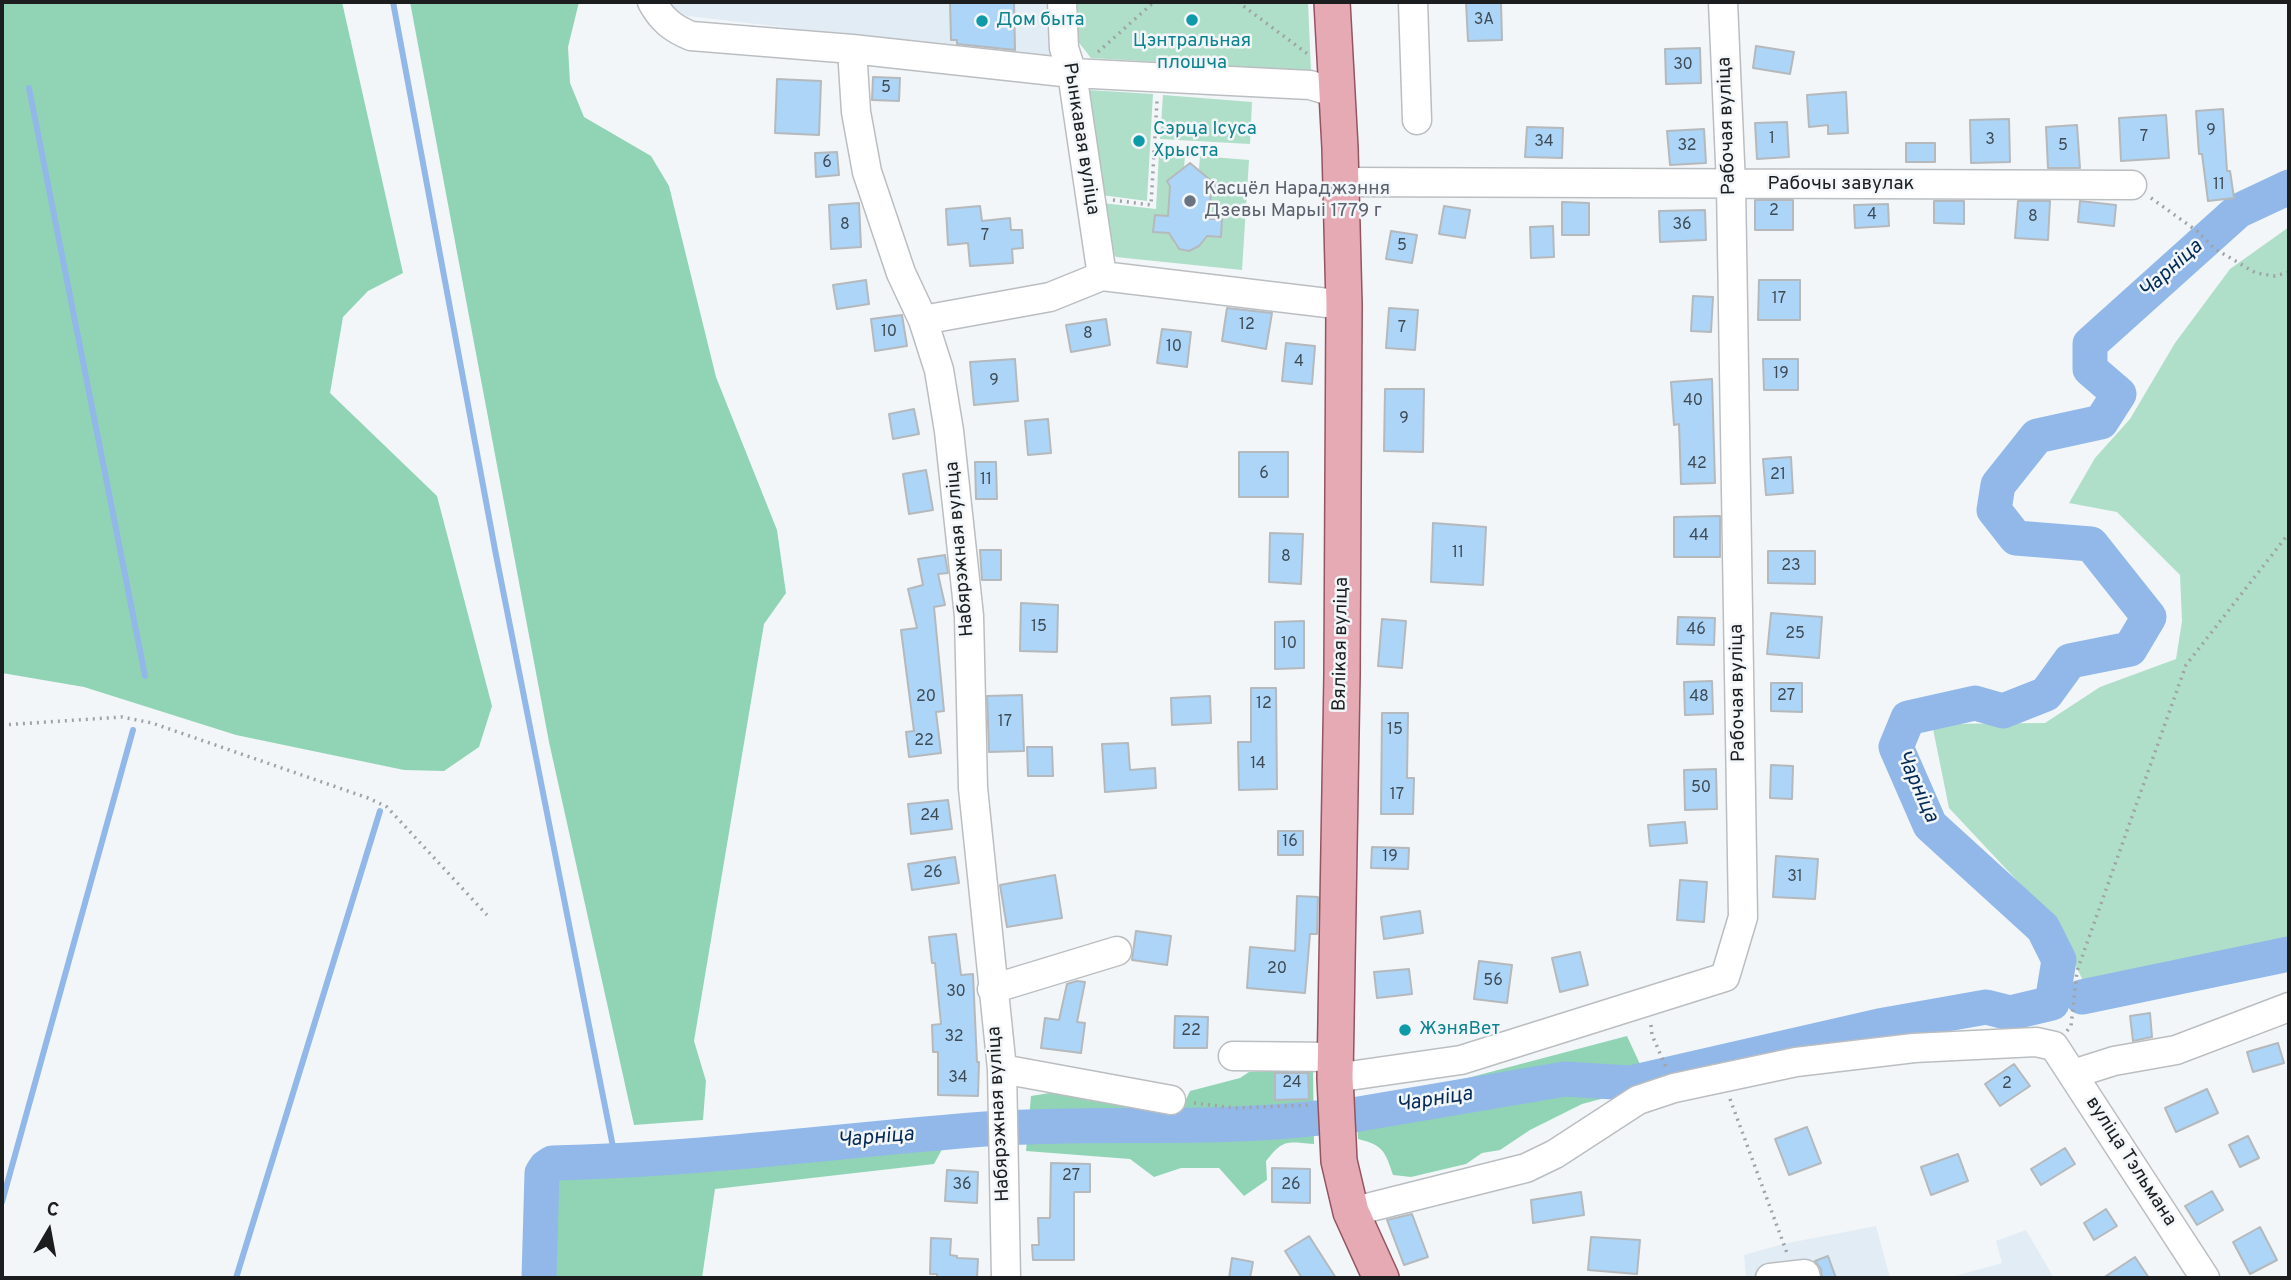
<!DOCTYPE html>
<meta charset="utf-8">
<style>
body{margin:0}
#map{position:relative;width:2291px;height:1280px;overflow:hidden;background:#f2f6f9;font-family:Overpass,sans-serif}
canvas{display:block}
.frame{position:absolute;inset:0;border:4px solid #1b1d1e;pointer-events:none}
.north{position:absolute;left:14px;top:1196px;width:70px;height:70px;-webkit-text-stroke:5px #f2f6f9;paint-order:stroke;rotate:10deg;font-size:19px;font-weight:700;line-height:28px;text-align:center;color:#1b1d1e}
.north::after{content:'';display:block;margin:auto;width:24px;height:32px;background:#1b1d1e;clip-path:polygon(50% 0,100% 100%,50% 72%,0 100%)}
</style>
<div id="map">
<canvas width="2291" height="1280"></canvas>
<div class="frame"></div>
<div class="north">С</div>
</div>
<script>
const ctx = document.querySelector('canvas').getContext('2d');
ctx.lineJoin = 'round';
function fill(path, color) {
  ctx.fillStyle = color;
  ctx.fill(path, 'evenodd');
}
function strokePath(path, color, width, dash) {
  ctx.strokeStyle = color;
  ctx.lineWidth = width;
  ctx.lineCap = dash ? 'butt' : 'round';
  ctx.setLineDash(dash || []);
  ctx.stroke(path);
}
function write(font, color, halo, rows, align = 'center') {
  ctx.font = font + ' Overpass,sans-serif';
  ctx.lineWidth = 5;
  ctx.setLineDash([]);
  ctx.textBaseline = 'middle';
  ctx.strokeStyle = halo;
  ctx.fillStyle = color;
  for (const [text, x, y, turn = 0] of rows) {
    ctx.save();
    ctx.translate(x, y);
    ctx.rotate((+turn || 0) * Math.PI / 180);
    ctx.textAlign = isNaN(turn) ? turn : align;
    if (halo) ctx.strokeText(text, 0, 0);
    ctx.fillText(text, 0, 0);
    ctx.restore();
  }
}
fill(new Path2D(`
 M655 2H1052L1061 60 654 12Z
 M1876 1226 1890 1278H1746L1744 1255 1783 1244Z
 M2026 1230 2054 1278H1948L2002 1263 1996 1241Z`), '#e2ecf5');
fill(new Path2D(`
 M1074 2H1308L1311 71 1091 58 1076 39Z
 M1088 90 1153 94 1147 201 1101 195Z
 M1163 95 1252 102 1250 144 1160 139Z
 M1159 153 1185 155 1184 168 1170 184 1168 216 1155 215 1153 232 1171 233 1175 245C1186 255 1200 251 1204 236L1221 237 1222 220 1209 219 1205 183 1199 169 1200 156 1249 160 1242 270 1116 257 1109 248 1102 203 1156 209Z
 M2289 227V944L2091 998 2055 921 1949 808 1932 724 2045 723 2100 687 2176 659 2182 621 2180 575 2117 512 2069 503 2095 458 2130 419 2175 343 2230 269Z`), '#afdfc8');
fill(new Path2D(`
 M2 2H342L403 273 368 291 343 317 330 393 437 496 492 706 479 747 444 771 404 770 236 735 84 687 2 673Z
 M410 2H579L568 47 570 83 584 117 651 156 669 186 716 377 777 530 786 593 764 624 694 1041 706 1081 703 1120 634 1125 549 742Z
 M1627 1036 1650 1086 1582 1104 1530 1130 1500 1150 1482 1153 1466 1164 1411 1177 1393 1175C1385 1151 1383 1145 1358 1139L1356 1100 1441 1085Z
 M1313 1068 1314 1144C1287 1142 1284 1138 1266 1161L1267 1180 1244 1196 1219 1168H1181L1154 1177 1130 1159 1026 1151 1031 1096 1056 1092 1136 1102 1141 1113 1181 1110 1190 1091 1240 1078 1249 1072Z
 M945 1144 934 1164 715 1189 702 1278H554L557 1176 720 1169Z`), '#91d4b5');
strokePath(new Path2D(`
 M393 2 496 555 616 1162
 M29 88 145 676
 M2 1202 133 730
 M236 1278 380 811`), '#91b8e8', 6);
strokePath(new Path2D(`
 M2082 997 2289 954
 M1353 1115 1565 1079 1630 1083 1879 1026 1986 1007 2010 1013 2052 1003 2059 960 2043 928 1930 825 1896 747 1908 718 1975 703 2003 711 2046 694 2070 661 2130 649 2149 617 2091 544 2016 538 1994 510 1998 485 2037 436 2101 422 2119 394 2090 369V344L2238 211 2289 187
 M539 1278 542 1173 546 1167 552 1163C697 1160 841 1140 985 1129 1096 1121 1208 1131 1318 1118`), '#91b8e8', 35);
const building = new Path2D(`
 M950 2H1014L1015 50 957 44V40H951Z
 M1466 2H1501L1502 40 1468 41Z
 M1756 46 1794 52 1790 74 1753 68Z
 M1700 48 1701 83 1666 84 1665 49Z
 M873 77 900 78 899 101 872 100Z
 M777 79 821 81 819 135 775 133Z
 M1846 92 1848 133 1828 134V125L1809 127 1807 95Z
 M2223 109 2227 171H2230L2234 198 2208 201 2202 154H2199L2196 111Z
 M2166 115 2169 158 2121 161 2119 118Z
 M2009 119 2010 162 1971 163 1970 120Z
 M1787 122 1789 157 1757 159 1755 123Z
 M2077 125 2080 168H2048L2046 127Z
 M1527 127 1563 128 1562 158 1525 157Z
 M1704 129 1706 163 1670 165 1667 131Z
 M1906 143H1935V162H1906Z
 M837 152 839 175 816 177 815 153Z
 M1190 163 1215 184 1211 189 1209 219H1222L1221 237 1207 236 1199 246 1189 251 1179 249 1169 233 1153 232 1155 215 1168 216 1170 186 1167 181Z
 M1755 200H1793V230H1755Z
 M1934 201H1964V224L1934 223Z
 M2018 201H2050L2048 240 2015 238Z
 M2080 201 2116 205 2114 226 2078 222Z
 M1562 202 1589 203V235H1562Z
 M859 203 861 247 831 249 829 205Z
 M1888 204 1889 226 1855 228 1854 205Z
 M980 206 982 221 1010 218 1011 230H1022L1023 248 1012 249 1013 263 970 266 968 243 948 245 946 209Z
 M1444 206 1470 210 1465 238 1439 234Z
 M1705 210 1706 240 1660 242 1659 211Z
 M1553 226 1554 257 1531 258 1530 227Z
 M1391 231 1417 235 1412 263 1386 259Z
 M866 280 869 304 837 309 833 285Z
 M1759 280H1800V320H1758Z
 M1693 296 1713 297 1711 332 1691 331Z
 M1227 308 1272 313 1266 349 1222 341Z
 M1389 308 1418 310 1415 350 1386 348Z
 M902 315 907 346 875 351 871 319Z
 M1106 319 1110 345 1071 352 1066 325Z
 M1162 329 1191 332 1187 367 1157 363Z
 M1286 343 1315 346 1312 384 1282 381Z
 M1015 359 1018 401 974 405 970 362Z
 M1763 359H1798V390H1764Z
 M1712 379 1715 483 1681 484 1679 424 1674 425 1671 382Z
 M1385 389H1424L1423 452 1384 451Z
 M914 409 919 434 893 439 889 414Z
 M1048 419 1051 453 1028 455 1025 421Z
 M1239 452H1288V497H1239Z
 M1791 457 1793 493 1766 495 1763 459Z
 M975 462H996L997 499H976Z
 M926 470 933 510 909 514 903 474Z
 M1720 516V557H1674V517Z
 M1433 523 1486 527 1483 585 1431 582Z
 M1270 533 1303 534 1301 584 1269 582Z
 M980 550H1001V580H982Z
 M1768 551H1815V584L1768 583Z
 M945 555 948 573 938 574 945 605 934 607 944 711 936 712 941 753 909 757 906 732 914 731 901 630 917 628 908 589 923 585 918 559Z
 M1021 603 1058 605 1057 652 1020 651Z
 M1771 613 1822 617 1819 658 1767 654Z
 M1678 617 1715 618 1714 645 1677 644Z
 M1382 619 1406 621 1402 668 1378 666Z
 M1304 621V668L1275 669V622Z
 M1712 681 1713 714 1685 715 1684 682Z
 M1771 683H1802V712L1771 711Z
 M1251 688H1276L1277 789 1239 790 1238 742H1251Z
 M1022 695 1024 751 989 752 987 696Z
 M1210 696 1211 723 1172 725 1171 698Z
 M1382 713H1408L1407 778H1414L1413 814H1381Z
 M1128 743 1130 770 1155 768 1156 788 1105 792 1102 744Z
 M1027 747H1052L1053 776H1028Z
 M1771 765 1793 766 1792 799 1770 798Z
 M1716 769 1717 809 1685 810 1684 770Z
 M948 800 952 829 911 834 908 804Z
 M1685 822 1687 843 1650 846 1648 825Z
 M1278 831H1303V855H1278Z
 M1372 847 1409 848 1408 869 1371 868Z
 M1776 856 1818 859 1815 899 1773 897Z
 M955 857 959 883 912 890 908 864Z
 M1055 875 1062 918 1007 927 1000 885Z
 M1680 880 1707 882 1704 922 1677 920Z
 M1297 896 1318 897 1317 934H1310L1305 993 1247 988 1250 947 1295 951Z
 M1420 911 1423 933 1384 939 1381 917Z
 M1136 931 1171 936 1167 965 1132 960Z
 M956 934 961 975 973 974 977 1062H979L978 1096 938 1095V1052H933L932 1025 941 1024 935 963H932L929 937Z
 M1580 952 1588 985 1560 992 1552 958Z
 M1479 961 1512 965 1507 1003 1474 999Z
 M1409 969 1412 994 1377 998 1374 972Z
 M1077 981 1085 982 1077 1022 1085 1023 1081 1053 1041 1048 1045 1018 1059 1020 1067 984Z
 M2150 1013 2152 1037 2133 1041 2130 1016Z
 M1175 1016 1208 1017 1207 1048H1174Z
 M2278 1043 2284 1063 2253 1072 2247 1052Z
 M2014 1064 2030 1086 2000 1106 1985 1084Z
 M1275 1073H1308L1309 1099 1275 1100Z
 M2207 1089 2218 1113 2176 1132 2165 1108Z
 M1807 1127 1821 1163 1789 1175 1775 1139Z
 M2248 1136 2259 1158 2240 1167 2229 1145Z
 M2065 1148 2075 1164 2041 1185 2031 1169Z
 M1958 1154 1968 1181 1931 1195 1921 1167Z
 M1051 1163 1090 1164V1192H1074V1260H1033L1032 1245H1039L1038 1218H1050Z
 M1272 1168 1310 1169V1203L1272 1202Z
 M947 1170 978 1172 977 1203 945 1201Z
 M2212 1191 2223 1210 2197 1225 2185 1206Z
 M1581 1192 1584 1215 1533 1223 1531 1200Z
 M2106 1209 2117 1226 2094 1240 2084 1223Z
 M1412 1214 1428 1257 1404 1265 1387 1220Z
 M2260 1227 2277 1260 2250 1274 2233 1242Z
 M1309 1236 1336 1278H1302L1285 1251Z
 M1591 1237 1640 1240 1637 1274 1588 1270Z
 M931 1238 951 1239 950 1255 957 1256V1258L978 1259 977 1278H937V1274H930Z
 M1828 1256 1836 1278H1822L1821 1269 1815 1261Z
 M2135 1257 2149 1278H2103Z
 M1232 1258 1253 1262 1250 1278H1229Z`);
fill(building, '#acd5f8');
strokePath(building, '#b5b9bc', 2);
const minor = new Path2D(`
 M652 2C662 20 672 28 691 36L852 49 1072 73 1310 85 1337 93
 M1062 2 1064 48 1072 73 1102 276
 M1413 2 1417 120
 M852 49 856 112 867 172 901 273 923 320 939 370 949 431 969 616 973 788 1002 1069 1006 1278
 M1341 182 2132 185
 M923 320 1050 297 1102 276 1344 305
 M992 989 1117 951
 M1233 1056 1335 1057
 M1002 1069 1171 1100
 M2073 1074 2114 1061 2176 1050 2289 1007
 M1335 1078 1461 1060 1725 977 1743 917 1731 185 1723 2
 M1351 1212 1526 1168 1555 1154 1638 1100 1674 1088 1796 1062 1914 1048 2036 1042 2054 1046 2205 1278
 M1770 1278 1805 1274 1806 1278`);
const major = new Path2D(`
 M1332 2 1340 148 1344 305 1342 675 1335 1078 1339 1161 1351 1212 1381 1278`);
strokePath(minor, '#bbbec1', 31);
strokePath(major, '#945460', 38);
strokePath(new Path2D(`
 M1238 2 1309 55
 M1098 52 1154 2
 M2151 198 2197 231 2215 249 2256 273 2275 276 2289 272
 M1113 200 1151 205 1157 101
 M2 725 122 717 152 723 368 798 387 807 487 915
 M1651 1025 1652 1035 1666 1067
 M2067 1031 2071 1026 2077 971 2186 665 2289 533
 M1730 1099 1787 1253
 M1194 1103 1234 1108 1312 1105`), '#a0a3a6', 3.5, [2, 5]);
strokePath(minor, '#fff', 28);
strokePath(major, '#e6aab5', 35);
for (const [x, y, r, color] of [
 [1192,20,7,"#0f9aa8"],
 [982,21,7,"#0f9aa8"],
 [1139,141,7,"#0f9aa8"],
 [1190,201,7,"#6b7280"],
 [1405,1030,7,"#0f9aa8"]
]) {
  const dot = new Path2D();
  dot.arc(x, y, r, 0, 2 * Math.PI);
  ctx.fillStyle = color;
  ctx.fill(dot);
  strokePath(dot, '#f2f6f9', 2.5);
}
write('16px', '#3f4b54', null, [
 ["3А",1484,21],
 ["30",1683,66],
 ["5",886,89],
 ["9",2211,132],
 ["7",2144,138],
 ["1",1772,140],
 ["3",1990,141],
 ["34",1544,143],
 ["32",1687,147],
 ["5",2063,147],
 ["6",827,164],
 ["11",2219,186],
 ["2",1774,212],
 ["4",1872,216],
 ["8",2033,218],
 ["8",845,226],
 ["36",1682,226],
 ["7",985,237],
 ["5",1402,247],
 ["17",1779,300],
 ["12",1247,326],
 ["7",1402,329],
 ["10",889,333],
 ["8",1088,335],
 ["10",1174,348],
 ["4",1299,363],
 ["19",1781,375],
 ["9",994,382],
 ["40",1693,402],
 ["9",1404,420],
 ["42",1697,465],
 ["6",1264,475],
 ["21",1778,476],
 ["11",986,481],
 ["44",1699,537],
 ["11",1458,554],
 ["8",1286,558],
 ["23",1791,567],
 ["15",1039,628],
 ["46",1696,631],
 ["25",1795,635],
 ["10",1289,645],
 ["27",1786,697],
 ["20",926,698],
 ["48",1699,698],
 ["12",1264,705],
 ["17",1005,723],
 ["15",1395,731],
 ["22",924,742],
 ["14",1258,765],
 ["50",1701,789],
 ["17",1397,796],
 ["24",930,817],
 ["16",1290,843],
 ["19",1390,858],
 ["26",933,874],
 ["31",1795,878],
 ["20",1277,970],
 ["56",1493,982],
 ["30",956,993],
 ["22",1191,1032],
 ["32",954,1038],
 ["34",958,1079],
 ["24",1292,1084],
 ["2",2007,1085],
 ["27",1071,1177],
 ["36",962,1186],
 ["26",1291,1186]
]);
write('19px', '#0d838f', '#f2f6f9', [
 ["Дом быта",996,21],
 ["Цэнтральная",1192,42,"center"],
 ["плошча",1192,64,"center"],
 ["Сэрца Ісуса",1153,130],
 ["Хрыста",1153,152],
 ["ЖэняВет",1419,1030]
], 'left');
write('19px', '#1b1d1e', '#f2f6f9', [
 ["Рабочая вуліца",1728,126,-92],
 ["Рынкавая вуліца",1080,139,81],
 ["Рабочы завулак",1841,185],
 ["Набярэжная вуліца",961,549,-95],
 ["Вялікая вуліца",1342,644,-89],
 ["Рабочая вуліца",1739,693,-91],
 ["Набярэжная вуліца",1000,1114,-93],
 ["вуліца Тэльмана",2130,1162,57]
]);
write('19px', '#5b616d', '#f2f6f9', [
 ["Касцёл Нараджэння",1204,190],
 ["Дзевы Марыі 1779 г",1204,212]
], 'left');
write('italic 21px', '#032b56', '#f2f6f9', [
 ["Чарніца",2172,270,-42],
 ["Чарніца",1916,787,66],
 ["Чарніца",1435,1101,-9],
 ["Чарніца",876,1139,-5]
]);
</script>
